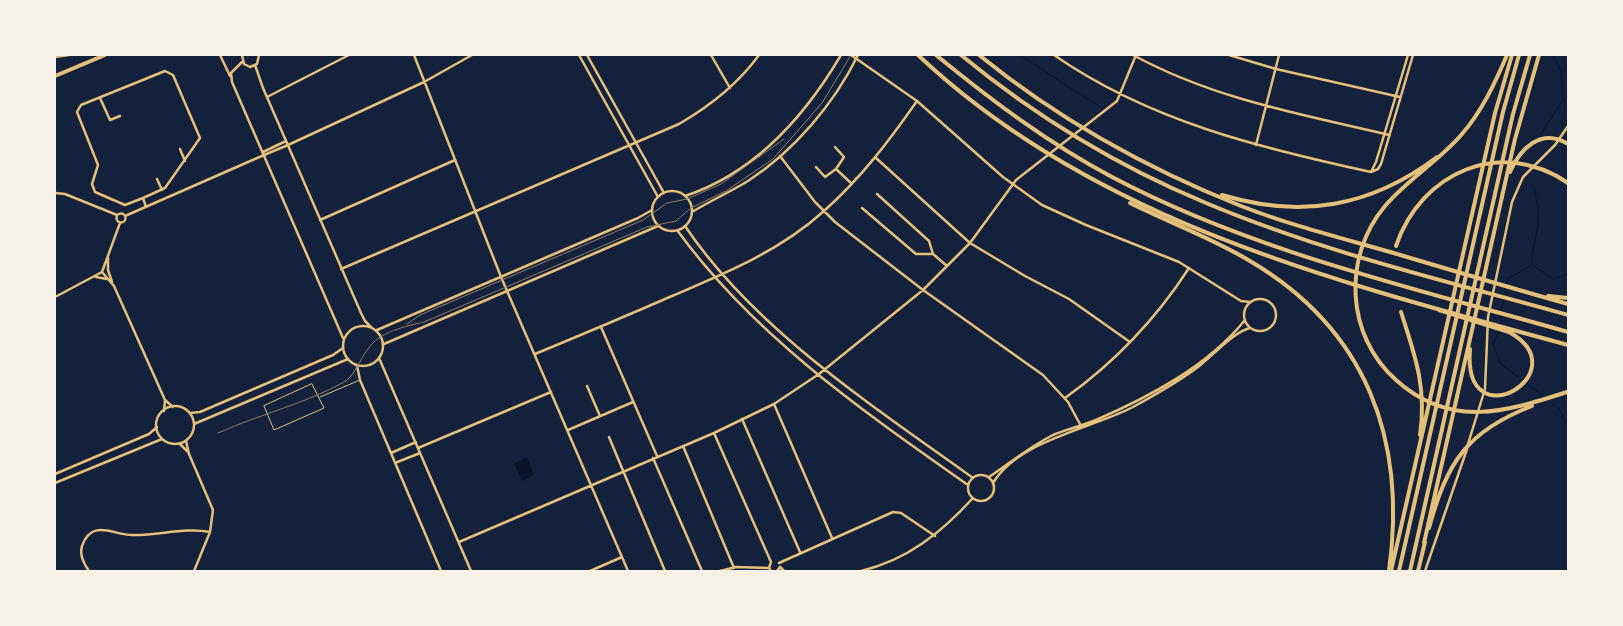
<!DOCTYPE html>
<style>
body{margin:0}
#map{position:relative;width:1623px;height:626px;overflow:hidden;background:#14213d;font-family:"Space Grotesk",sans-serif}
canvas{display:block}
.frame{position:absolute;inset:0;border:56px solid #f6f1e7;pointer-events:none}
</style>
<div id="map">
<canvas width="1623" height="626"></canvas>
<div class="frame"></div>
</div>
<script>
const ctx = document.querySelector('canvas').getContext('2d');
ctx.lineJoin = 'round';
function fill(path, color) {
  ctx.fillStyle = color;
  ctx.fill(path, 'evenodd');
}
function strokePath(path, color, width, dash) {
  ctx.strokeStyle = color;
  ctx.lineWidth = width;
  ctx.lineCap = dash ? 'butt' : 'round';
  ctx.setLineDash(dash || []);
  ctx.stroke(path);
}
fill(new Path2D(`
 M527 457 534 475 522 481 514 463Z`), '#0b132b');
strokePath(new Path2D(`
 M1019 55 1099 106
 M1541 134 1563 100 1561 71 1553 55
 M1532 265 1554 279 1568 274
 M1504 295 1507 279 1532 265C1531 252 1535 242 1537 230 1540 214 1537 200 1533 185
 M1501 325 1503 299
 M1499 331 1493 344 1501 364 1545 397
 M1548 400 1559 409 1568 425`), '#0b132b', 1);
strokePath(new Path2D(`
 M312 384 324 408 274 430 264 406Z
 M320 397 360 380`), '#e5c07b', 1);
strokePath(new Path2D(`
 M414 55 501 277 628 571
 M579 55 658 197
 M587 55 664 193
 M711 55 730 88
 M851 55 917 101 1003 177 1042 205 1086 225 1179 262 1241 301 1250 302
 M1054 55C1149 121 1260 148 1371 172
 M1133 55C1214 99 1300 114 1389 135
 M1229 55 1276 69 1400 97
 M55 57 69 55
 M267 97 349 55
 M100 98 110 120 120 116
 M288 145 424 82 472 55
 M1256 145 1279 55
 M180 149 185 161
 M780 156 815 202 835 222 923 290 1043 375 1068 402 1081 426
 M876 158 970 243 1025 276 1069 299 1130 342
 M816 167 825 177 836 169 844 157 835 147
 M836 169 852 184
 M1371 172 1378 169 1381 164 1413 55
 M1371 172 1376 162 1408 55
 M157 179 162 190
 M55 193 65 194 117 215
 M143 198 125 205 95 192 92 184 98 165 77 112 81 105 165 71 173 75 200 138 165 188 143 198 146 207
 M862 208 916 254H933L929 241 877 194
 M116.5 218a4.5 4.5 0 1 1 9 0a4.5 4.5 0 1 1-9 0Z
 M125 216 264 155
 M320 220 455 160
 M685 226C754 329 873 406 973 478
 M677 230C754 336 863 411 968 485
 M933 254 947 266
 M108 258V270L112 282
 M341 269 679 124C710 106 738 84 759 55
 M102 272 114 286 165 400 173 407
 M96 277 107 279
 M55 297 102 272 120 223
 M1244 315a16 16 0 1 1 32 0a16 16 0 1 1-32 0Z
 M601 327 657 456
 M535 354C581 335 626 316 672 296 726 273 780 251 824 211 861 178 889 141 917 101
 M587 386 600 416
 M1065 398C1114 363 1156 319 1189 268
 M774 404 832 538
 M156 425a19 19 0 1 1 38 0a19 19 0 1 1-38 0Z
 M164 411 165 400
 M190 413 200 412 333 355 343 348
 M742 419 800 552
 M194 424 348 359
 M568 430 633 402
 M714 433 771 562
 M609 437 665 571
 M186 441 189 454 213 510 210 532 194 571
 M180 444 188 452
 M683 446 734 568
 M418 448 551 392
 M653 458 702 571
 M55 474 149 434 157 427
 M968 488a13 13 0 1 1 26 0a13 13 0 1 1-26 0Z
 M989 477C1010 463 1029 447 1053 435 1067 429 1082 426 1096 420 1149 397 1208 366 1245 320
 M55 483 162 439
 M993 483C1019 440 1091 429 1133 407 1155 395 1178 382 1198 367 1212 356 1235 331 1250 328
 M459 542 714 433 774 404 819 374 923 290 970 243 1016 180 1117 101 1136 55
 M771 562 769 568 771 571
 M779 563 893 512 901 513 935 536
 M780 567 784 571
 M89 571C84 564 79 555 82 546 92 518 113 535 132 535 158 536 184 527 210 532
 M590 571 622 557
 M720 571 736 567 769 568
 M777 571 780 567
 M861 571C907 560 941 533 973 498`), '#e5c07b', 2.5);
strokePath(new Path2D(`
 M220 55 230 76
 M242 55 244 64 250 67 257 64 259 55
 M242 62 231 73 232 82 343 338
 M255 65 263 88 361 313 365 321 372 328
 M263 152 286 141
 M264 155 288 145
 M652 211a20 20 0 1 1 40 0a20 20 0 1 1-40 0Z
 M685 196C755 173 805 116 841 55
 M692 212C710 201 730 192 748 181 794 151 834 104 858 55
 M343 346a20 20 0 1 1 40 0a20 20 0 1 1-40 0Z
 M377 330 638 218 652 210
 M384 344 658 226
 M379 358 471 571
 M357 366 360 380 441 571
 M1468 444 1485 389 1488 317 1512 202 1523 177 1555 145 1568 126
 M391 453 416 442
 M395 463 420 453
 M1425 571 1467 449`), '#e5c07b', 2.5);
strokePath(new Path2D(`
 M55 76 105 55`), '#e5c07b', 4);
strokePath(new Path2D(`
 M918 55C1096 223 1338 282 1568 345
 M936 55C991 100 1048 143 1112 177 1254 252 1414 288 1568 332
 M961 55C1035 116 1117 166 1206 203 1322 252 1447 281 1568 315
 M979 55C1058 119 1148 169 1241 206 1292 226 1345 239 1397 254 1454 271 1511 288 1568 304
 M1507 55C1495 83 1482 111 1462 134 1439 161 1408 179 1385 206 1342 257 1346 336 1396 380 1450 429 1505 412 1567 392
 M1510 172C1520 149 1541 127 1568 144
 M1222 195C1301 219 1371 207 1437 157
 M1130 203C1170 223 1212 238 1250 261 1367 330 1407 440 1389 571
 M1396 246C1421 172 1501 137 1568 183
 M1548 296 1568 298
 M1439 310 1509 332C1581 372 1462 443 1470 349
 M1401 312C1415 355 1427 388 1420 435
 M1429 528C1447 462 1467 431 1532 406
 M1424 543 1515 139 1539 55
 M1391 571 1495 113 1512 55
 M1399 571 1503 112 1519 55
 M1410 571 1513 114 1530 55
 M1418 571 1425 542`), '#e5c07b', 4);
strokePath(new Path2D(`
 M407 324 420 315 643 220 667 203 687 199 721 184 784 139
 M218 433C260 414 305 404 346 381 356 373 360 359 368 349 379 332 406 326 424 322L647 227 676 221 691 208 726 191 773 159 822 103 851 55`), '#918062', 1);
</script>
